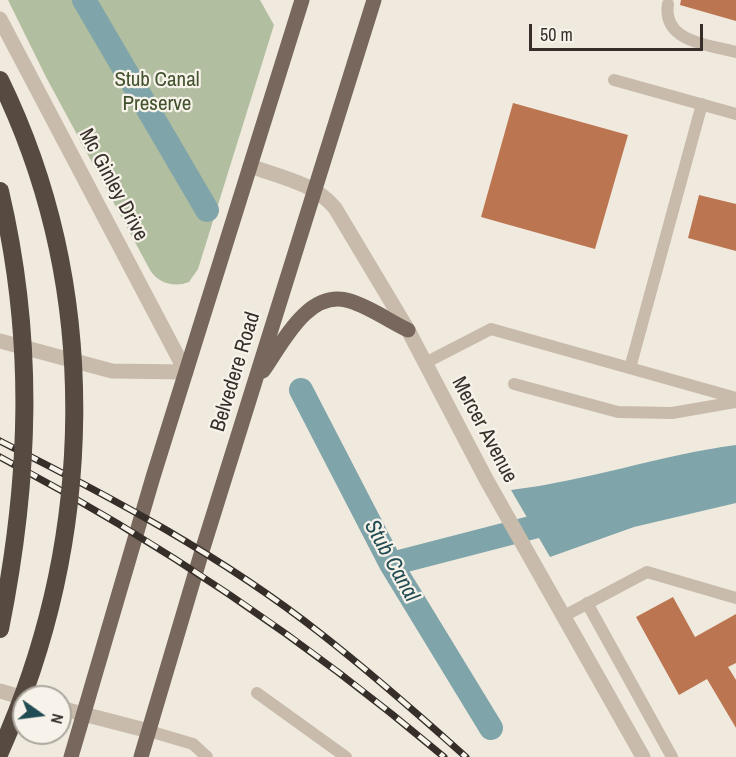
<!DOCTYPE html>
<style>
body{margin:0}
#map{position:relative;width:736px;height:757px;overflow:hidden;background:#f0eade;font-family:"Archivo Narrow",sans-serif}
canvas{display:block}
.north{position:absolute;left:12px;top:685px;width:60px;height:60px;box-sizing:border-box;background:#f8f3ea;border:2px solid #aaa59d;border-radius:50%;rotate:104deg;font-size:16px;font-weight:700;line-height:24px;text-align:center;color:#362f29}
.north::after{content:'';display:block;margin:auto;width:21px;height:27px;background:#224c54;clip-path:polygon(50% 0,100% 100%,50% 72%,0 100%)}
.scale{position:absolute;left:529px;top:24px;width:174px;height:27px;box-sizing:border-box;border:3px solid #362f29;border-top:0;padding-left:8px;font-size:18px;line-height:21px;white-space:nowrap;color:#362f29;-webkit-text-stroke:4px #f8f3ea;paint-order:stroke}
</style>
<div id="map">
<canvas width="736" height="757"></canvas>
<div class="north">N</div>
<div class="scale">50 m</div>
</div>
<script>
const ctx = document.querySelector('canvas').getContext('2d');
ctx.lineJoin = 'round';
function fill(path, color) {
  ctx.fillStyle = color;
  ctx.fill(path, 'evenodd');
}
function strokePath(path, color, width, dash) {
  ctx.strokeStyle = color;
  ctx.lineWidth = width;
  ctx.lineCap = dash ? 'butt' : 'round';
  ctx.setLineDash(dash || []);
  ctx.stroke(path);
}
function write(font, color, halo, rows, align = 'center') {
  ctx.font = font + ' "Archivo Narrow",sans-serif';
  ctx.lineWidth = 4.5;
  ctx.setLineDash([]);
  ctx.textBaseline = 'middle';
  ctx.strokeStyle = halo;
  ctx.fillStyle = color;
  for (const [text, x, y, turn = 0] of rows) {
    ctx.save();
    ctx.translate(x, y);
    ctx.rotate((+turn || 0) * Math.PI / 180);
    ctx.textAlign = isNaN(turn) ? turn : align;
    if (halo) ctx.strokeText(text, 0, 0);
    ctx.fillText(text, 0, 0);
    ctx.restore();
  }
}
fill(new Path2D(`
 M8 0H260L274 25 198 269 189 282C174 288 158 283 150 270L46 77Z`), '#b1be9f');
fill(new Path2D(`
 M736 445V503L634 527 550 557 511 490C587 481 660 455 736 445Z`), '#7fa5ab');
strokePath(new Path2D(`
 M84 0 207 210
 M301 390 391 564 491 728
 M391 564 565 519`), '#7fa5ab', 24);
fill(new Path2D(`
 M681 0H736V21L680 5Z
 M513 103 628 135 595 249 481 217Z
 M699 195 736 204V251L688 238Z
 M673 597 695 637 736 614V663L728 667 736 680V728L707 679 679 695 636 617Z`), '#bc7551');
strokePath(new Path2D(`
 M668 4C662 42 709 45 736 52
 M614 80 736 114
 M425 363 491 329 736 398
 M630 368 702 104
 M514 384 618 412 672 413 736 402
 M587 603 672 757
 M564 616 647 572 736 598
 M257 693 346 757
 M149 731 193 744 207 757`), '#c8bbab', 12);
strokePath(new Path2D(`
 M0 19 186 372 112 371 0 341
 M0 691 24 698
 M60 708 149 731`), '#c8bbab', 15);
strokePath(new Path2D(`
 M250 166C280 177 314 183 335 208L408 330 486 479 643 757`), '#c8bbab', 15);
strokePath(new Path2D(`
 M263 371C283 343 308 288 350 301 370 307 389 321 408 330
 M71 757 153 477 302 0
 M141 757 202 551 374 0`), '#77675c', 15);
const rail = new Path2D(`
 M0 441C111 497 222 556 320 633 370 672 419 715 466 757
 M0 457C160 542 306 640 444 757`);
strokePath(rail, '#362f29', 7);
strokePath(rail, '#f8f3ea', 4.5, [14]);
strokePath(new Path2D(`
 M0 80C103 292 95 540 0 752
 M0 191C35 339 30 480 0 629`), '#564a41', 18);
write('21px', '#42522f', '#f8f3ea', [
 ["Stub Canal",157,80],
 ["Preserve",157,104]
]);
write('21px', '#362f29', '#f8f3ea', [
 ["Mc Ginley Drive",113,185,62],
 ["Belvedere Road",236,372,-73],
 ["Mercer Avenue",484,430,62]
]);
write('italic 22px', '#224c54', '#f8f3ea', [
 ["Stub Canal",391,561,61]
]);
</script>
